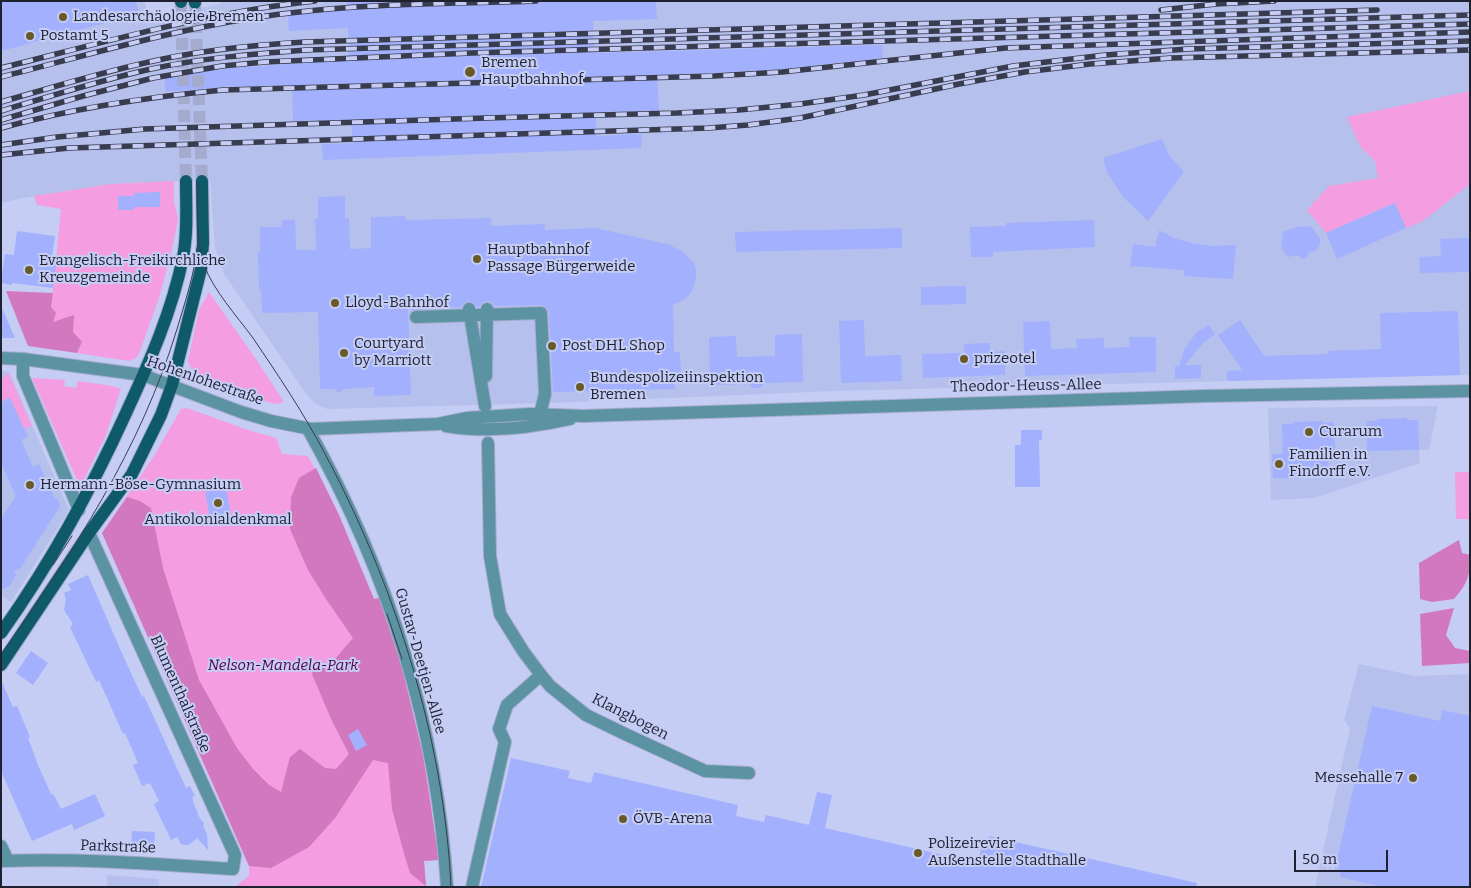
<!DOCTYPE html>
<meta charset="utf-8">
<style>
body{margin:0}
#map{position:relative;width:1471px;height:888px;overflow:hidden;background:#c5cdf5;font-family:Bitter,serif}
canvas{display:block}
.frame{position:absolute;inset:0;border:2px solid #1e2130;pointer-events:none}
.scale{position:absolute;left:1294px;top:850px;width:94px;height:22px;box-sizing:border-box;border:2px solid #1e2130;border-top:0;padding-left:6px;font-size:15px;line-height:18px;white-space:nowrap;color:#1e2130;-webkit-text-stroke:4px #c5cdf5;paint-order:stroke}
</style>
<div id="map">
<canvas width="1471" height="888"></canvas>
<div class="frame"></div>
<div class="scale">50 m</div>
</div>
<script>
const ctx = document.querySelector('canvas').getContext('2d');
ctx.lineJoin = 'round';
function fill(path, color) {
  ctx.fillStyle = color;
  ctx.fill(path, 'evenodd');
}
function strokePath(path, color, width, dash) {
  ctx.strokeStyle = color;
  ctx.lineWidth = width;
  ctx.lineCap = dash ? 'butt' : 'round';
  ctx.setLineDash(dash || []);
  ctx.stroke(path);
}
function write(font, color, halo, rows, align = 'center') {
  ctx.font = font + ' Bitter,serif';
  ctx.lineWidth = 4;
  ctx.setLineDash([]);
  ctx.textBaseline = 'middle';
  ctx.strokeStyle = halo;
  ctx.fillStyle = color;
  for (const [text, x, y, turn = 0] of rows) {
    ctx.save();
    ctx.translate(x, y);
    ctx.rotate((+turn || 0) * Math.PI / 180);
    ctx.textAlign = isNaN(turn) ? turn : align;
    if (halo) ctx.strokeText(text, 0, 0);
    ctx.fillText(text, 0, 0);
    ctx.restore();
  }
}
fill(new Path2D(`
 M1 1H144L150 18 173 12V13L221 4 222 1H1470V375L834 391 552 403 327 409 315 403 307 395 224 274 215 248 210 180 110 184 18 199 1 203Z
 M1 370 9 372 69 510 11 602 1 595Z
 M1438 406 1429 450H1419L1420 463 1314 498 1271 500 1268 408Z
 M1359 664 1416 676 1470 674V887H1315L1350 728 1344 720Z
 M107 875 159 879V887H107Z`), '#b6c0ed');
fill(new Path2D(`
 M1470 91V184L1423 221 1406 228 1394 203 1326 233 1307 210 1329 186 1378 178 1375 161 1360 146 1347 117Z
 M174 181V202L178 219 173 245 160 295 139 354 136 358 129 361 77 353 82 342 52 322 51 307 61 209 37 205 34 196 110 184Z
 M209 292 258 362 284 402 276 404 259 400 205 380 191 369 188 361 199 310Z
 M8 372 32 426 24 429 10 398 2 401 1 400V381Z
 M32 378 65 380 64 386 76 388 78 381 112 386 121 389 106 435 80 487Z
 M187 408 248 430 276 438 282 454 308 456 339 515 374 599 379 598 423 755 432 810 431 861H424L426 887H237V885L249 876V866L102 533 154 456 181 409Z
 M1455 472H1470V519H1456Z`), '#f49de0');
fill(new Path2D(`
 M6 291 53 293 51 307 56 313 53 322 74 315 73 332 82 342 77 353 28 346Z
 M316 468 339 515 374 599 379 598 402 667 423 755 439 860 424 861 426 886 410 873 405 857 392 809 388 763 373 760 335 818 309 847 271 868 249 866 102 533 127 497 140 501 151 508 163 568 199 680 237 748 253 769 269 785 281 792 290 757 300 749 325 768 336 769 349 754 332 721 312 674 317 660 329 666 353 638 326 599 308 570 290 529 291 497 299 478Z
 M1459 540 1462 553 1470 555C1470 576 1468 583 1454 599L1432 602 1420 599 1419 563Z
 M1454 608 1446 635 1455 648 1470 651V663L1422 666 1420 614Z`), '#d178be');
fill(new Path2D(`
 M1 1H136L139 14 1 51Z
 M347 1H656L657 19 593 21 594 53 882 45 883 58 780 69 713 73 657 75 659 111 596 112V136L642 134 641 148 323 160 322 144 353 143 351 120 293 121 292 85 223 87 166 92 164 78 186 74 232 68 349 60 348 28 289 31 288 15 347 10Z
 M1162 139 1169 155 1184 172 1148 221 1123 197 1107 172 1103 158Z
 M160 192V207H134V210H118V196H134V193Z
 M345 196V218H349L350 249 371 248V217L405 216 406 220 491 218V226L545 224V230L596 228 671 245V246L682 251 694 263 696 271V280L691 293 685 299 673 305 674 352H680L681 373H674L675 389 553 392 549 313 547 308 541 305 494 306 492 302 487 301 483 302 479 307H477L472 302 468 301 464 303 461 307 412 310 408 308 411 395 374 396V387L344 389 338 393 335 389H320L318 312 262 313 261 289H259L258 252H260V227H282V220H295L296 250H316L315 219H318V197Z
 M1395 203 1406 228 1337 259 1326 233Z
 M1094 220 1095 247 993 252V257H971L970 227 1006 226V223Z
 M1310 226 1314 230 1321 241 1316 251 1309 252 1307 257 1303 259 1296 255 1289 257 1285 254 1281 245 1283 232 1296 227Z
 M902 228V248L736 252 735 232Z
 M1159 230 1174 238 1191 243 1212 246 1236 245 1233 279 1184 276V270L1130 266 1133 244 1155 247Z
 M17 231 55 236 52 257 57 258 53 288 12 283V285L1 283 5 254 14 255Z
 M1470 238V272L1420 273 1419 257 1441 256 1440 239Z
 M966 286V304L921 305V287Z
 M1 306 15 338H1Z
 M1458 311 1460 375 1227 381V371L1242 370 1218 335 1240 320 1264 356 1328 354V351L1381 349 1380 313Z
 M864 320 865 356 901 355 902 381 841 383 839 321Z
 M1050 321 1051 349 1077 348 1076 339 1104 338V348L1130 347 1129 337H1156V372L1025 376 1023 322Z
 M1209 325 1215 334 1203 343 1185 365H1201V378L1175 379V366H1179L1185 348 1196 333Z
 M802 334 803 382 764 383 760 388H752L749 384 710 385 709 337 736 336 737 357 775 356V335Z
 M990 343V352L1005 351V375L923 378 922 354 964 353V344Z
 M10 398 28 437 21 440 33 467 39 464 54 497 58 499 60 506 20 569 14 571 17 576 14 577 11 585 1 590V519L16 496 1 463V402Z
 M1407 418V420H1418L1419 450 1367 451 1366 421H1377V419Z
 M1323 421V423L1334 422 1335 452H1328L1329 477 1273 478 1272 454H1283L1282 424H1293V422Z
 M1021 430H1042V440H1039L1040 487H1015V445H1021Z
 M226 488 231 515 210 519 205 492Z
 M88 575 121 651 142 697 144 696 156 722 186 788 190 786 195 796 192 797 194 804 200 819 204 823 203 826 207 834 208 850 197 838 189 845H185L181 844 177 837 171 840 154 804 159 801 150 783 142 786 133 765 138 763 125 733 123 734 99 680 96 682 70 627 73 624 64 610 66 599 64 593 71 590 68 584Z
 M31 651 48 663 33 685 16 673Z
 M1 680 13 707 17 706 30 737 28 738 38 765 51 794 54 795 61 809 95 794 105 816 74 830 72 824 32 841 1 771Z
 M1372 706 1440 721 1442 710 1470 716V887H1382L1340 877 1341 870 1335 869Z
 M358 729 367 745 356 751 348 735Z
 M511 758 570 771 568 778 591 783 594 772 738 805 736 816 764 822 766 815 809 825 817 792 832 795 825 828 961 859 962 855 979 858 983 838 989 839V836L1197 883 1196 887H481Z
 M132 831 155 832 154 847 131 846Z`), '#a2b0fd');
strokePath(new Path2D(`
 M181 2 186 181
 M195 3 202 181`), '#a4abce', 12, [12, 6]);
const minor = new Path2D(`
 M469 309 485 406
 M416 317 541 313 545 394 540 414
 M1 358 23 359 143 375 241 412 271 421 311 429 438 424 467 418 530 414 583 416 1206 396 1470 391
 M23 359V376L79 510
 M486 376 487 309
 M446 426C486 433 530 428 570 419
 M308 429C387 570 437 725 447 887
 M488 443 490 556 500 614 523 651 541 675 550 686 586 715 625 734 705 771 749 773
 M1 846 8 861
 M1 861C79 858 156 864 233 869L235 855 89 533
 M472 887 505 742 499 729 507 705 541 675`);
const major = new Path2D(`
 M181 1V2
 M195 3V1
 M1 633C50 564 91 490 126 413 149 363 172 312 183 257 188 233 186 206 186 181
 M1 665 89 533 132 474 161 415 172 385 201 269 203 243 202 181`);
strokePath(minor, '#a4abce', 14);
strokePath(major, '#a4abce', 14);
strokePath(minor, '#5b93a2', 12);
strokePath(major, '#0f5a69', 12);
strokePath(new Path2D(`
 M197 181C198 206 195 241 204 265 214 291 236 315 253 338 278 375 303 412 324 452 394 583 444 737 451 887
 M53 565 72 536
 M387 614 402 659
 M1 654C73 553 141 448 177 329 185 302 194 276 197 248`), '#383c4e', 1);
const rail = new Path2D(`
 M1161 10 1216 4 1274 1
 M1 68C105 42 209 12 315 1
 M1 77C96 53 192 24 290 13 371 3 454 4 536 1
 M1 102C50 88 99 73 149 62 201 50 253 45 305 42L1377 10
 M1 111C51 96 101 80 151 69 202 58 254 54 306 50L1470 15
 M1 120 83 96 153 78 222 66 265 62 471 53 1470 24
 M1 128C74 108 147 97 223 90L714 76 782 72 1005 48 1470 32
 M1 145 57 137 145 129 486 118 677 113 739 110 800 104 864 95 1013 66 1105 55 1188 49 1470 41
 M1 155 69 148 709 128 748 125 800 118 959 84 1025 72 1090 64 1171 58 1470 50`);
strokePath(rail, '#383c4e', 5.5);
strokePath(rail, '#c5cdf5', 4, [11]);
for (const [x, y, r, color] of [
 [63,17,5,"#675a27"],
 [30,36,5,"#675a27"],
 [470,72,6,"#675a27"],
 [477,259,5,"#675a27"],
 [29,270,5,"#675a27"],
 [335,303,5,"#675a27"],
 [552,346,5,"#675a27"],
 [344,353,5,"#675a27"],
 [964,359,5,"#675a27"],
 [580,387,5,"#675a27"],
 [1309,432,5,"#675a27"],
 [1279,464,5,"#675a27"],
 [30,485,5,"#675a27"],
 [218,503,5,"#675a27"],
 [1413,778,5,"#675a27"],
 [623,819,5,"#675a27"],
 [918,853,5,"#675a27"]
]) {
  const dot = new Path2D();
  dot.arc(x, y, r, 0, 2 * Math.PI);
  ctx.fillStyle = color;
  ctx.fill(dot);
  strokePath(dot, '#c5cdf5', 2);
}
write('15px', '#1e2130', '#c5cdf5', [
 ["Landesarchäologie Bremen",73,17],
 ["Postamt 5",40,36],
 ["Bremen",481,63],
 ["Hauptbahnhof",481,80],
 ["Hauptbahnhof",487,250],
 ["Passage Bürgerweide",487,267],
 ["Evangelisch-Freikirchliche",39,261],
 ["Kreuzgemeinde",39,278],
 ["Lloyd-Bahnhof",345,303],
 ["Courtyard",354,344],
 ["by Marriott",354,361],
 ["Post DHL Shop",562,346],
 ["prizeotel",974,359],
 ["Bundespolizeiinspektion",590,378],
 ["Bremen",590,395],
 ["Curarum",1319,432],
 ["Familien in",1289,455],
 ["Findorff e.V.",1289,472],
 ["Hermann-Böse-Gymnasium",40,485],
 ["Antikolonialdenkmal",218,520,"center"],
 ["Messehalle 7",1403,778,"right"],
 ["ÖVB-Arena",633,819],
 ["Polizeirevier",928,844],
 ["Außenstelle Stadthalle",928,861]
], 'left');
write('15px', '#1e2130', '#c5cdf5', [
 ["Hohenlohestraße",205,381,19],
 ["Theodor-Heuss-Allee",1026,386,-1],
 ["Gustav-Deetjen-Allee",420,661,74],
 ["Blumenthalstraße",180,694,66],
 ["Klangbogen",630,717,27],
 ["Parkstraße",118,847,2]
]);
write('italic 15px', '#530048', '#c5cdf5', [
 ["Nelson-Mandela-Park",283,666]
]);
</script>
